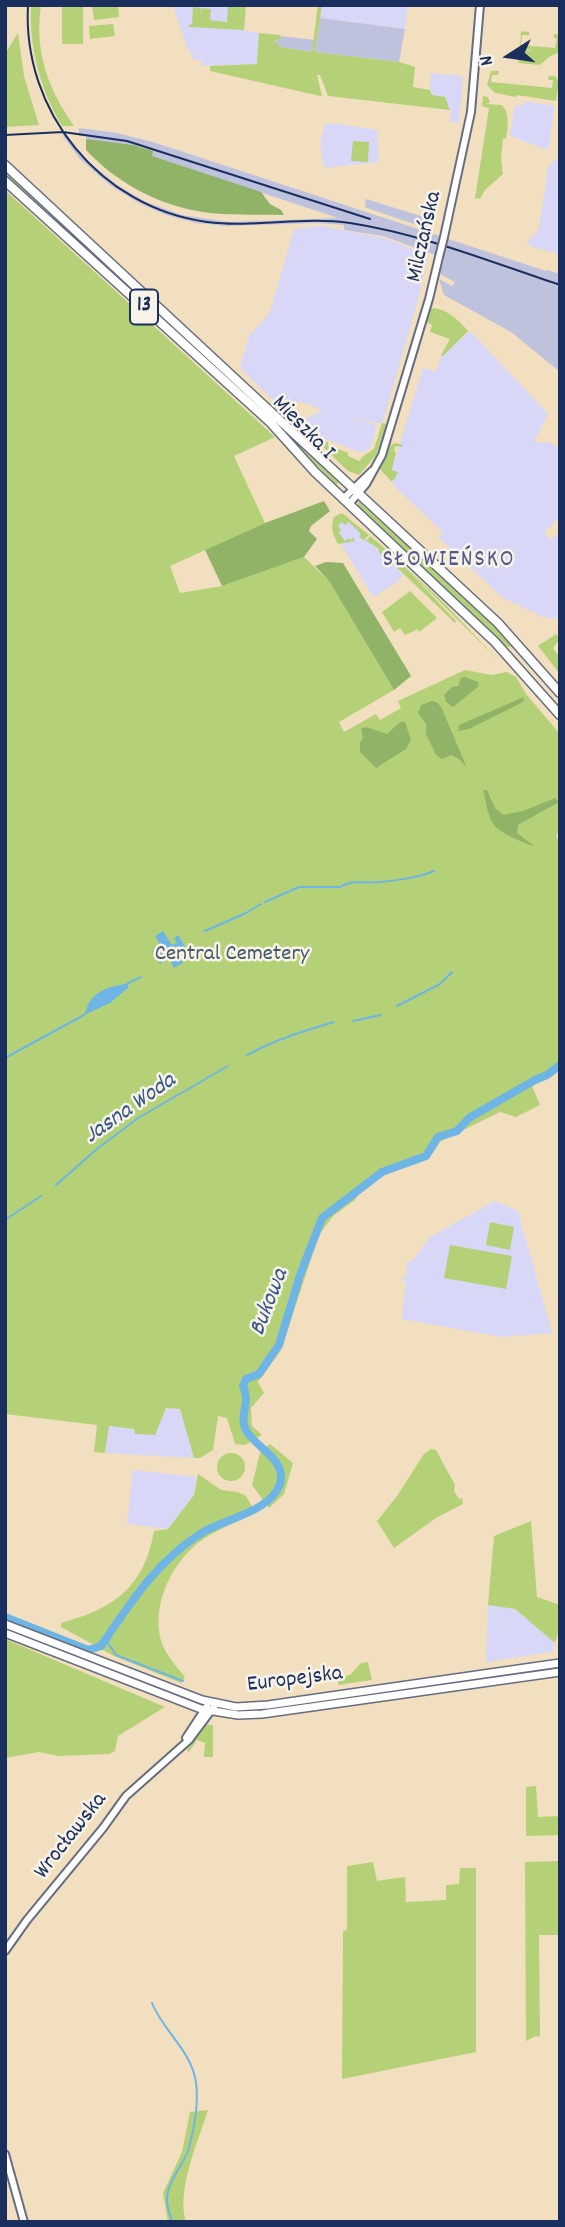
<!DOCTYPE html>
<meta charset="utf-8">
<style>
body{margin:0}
#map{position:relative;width:565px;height:2227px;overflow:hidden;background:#f1dfc0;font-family:Dekko,sans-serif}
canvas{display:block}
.frame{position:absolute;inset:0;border:7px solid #1b2f5e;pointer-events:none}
.north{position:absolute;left:474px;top:21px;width:70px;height:70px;-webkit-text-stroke:5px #f7f3e8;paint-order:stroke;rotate:258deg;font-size:19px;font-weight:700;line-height:28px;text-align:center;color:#1b2f5e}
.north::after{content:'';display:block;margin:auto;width:24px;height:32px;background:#1b2f5e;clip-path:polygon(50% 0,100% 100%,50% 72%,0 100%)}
</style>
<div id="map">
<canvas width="565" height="2227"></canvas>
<div class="frame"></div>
<div class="north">N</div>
</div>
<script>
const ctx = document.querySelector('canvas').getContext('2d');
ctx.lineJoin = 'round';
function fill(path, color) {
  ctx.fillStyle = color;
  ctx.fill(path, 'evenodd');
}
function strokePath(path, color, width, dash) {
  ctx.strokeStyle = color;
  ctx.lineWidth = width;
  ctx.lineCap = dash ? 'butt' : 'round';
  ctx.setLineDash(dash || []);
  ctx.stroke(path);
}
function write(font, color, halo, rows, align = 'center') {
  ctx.font = font + ' Dekko,sans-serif';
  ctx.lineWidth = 5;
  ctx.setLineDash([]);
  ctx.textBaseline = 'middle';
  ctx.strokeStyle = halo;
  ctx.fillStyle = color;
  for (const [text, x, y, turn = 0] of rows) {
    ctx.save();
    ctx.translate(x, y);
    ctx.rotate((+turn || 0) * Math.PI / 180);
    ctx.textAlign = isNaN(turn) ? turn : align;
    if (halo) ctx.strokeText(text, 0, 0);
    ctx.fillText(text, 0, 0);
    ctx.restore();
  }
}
fill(new Path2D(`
 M173 5H246L244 31 259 33 257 64 202 66 201 60H194L186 45Z
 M322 5H408L405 29 320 18Z
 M431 73 463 76 459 123 450 122 451 112 445 98 432 95 430 90Z
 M524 101 555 106 548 150 510 136 515 105 523 106Z
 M333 123 377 130 379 162 324 168 320 144 325 124Z
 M555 159 560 160V254L532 247 527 241 535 235 539 228 548 168Z
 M321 226 384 238 428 255 417 304 382 424 351 417 377 425 371 447 365 451 359 452 321 437 303 420 321 411 320 409 300 401 288 412 284 411 240 368 249 336 270 312 294 229Z
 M470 331 548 414 534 442H547L560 448V516L544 533 551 540 560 533V616L555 619 543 617 503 598 439 538 443 532 397 489 387 474 396 456 423 368 436 372 441 357Z
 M343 515 403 574 399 581 373 597 334 532Z
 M495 1201 518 1211 552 1333 501 1337 402 1319 406 1281H400L401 1279 406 1277 407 1263 412 1261 430 1237Z
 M166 1408 180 1409 194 1458 105 1453 109 1426 135 1429Z
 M133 1470 196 1477 194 1495 168 1529 127 1524Z
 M488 1605 515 1609 555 1643 552 1652 486 1662Z`), '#d8d7f8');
fill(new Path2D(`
 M320 18 405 29 399 62 315 52Z
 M280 36 314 40 312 52 279 47 275 44 276 39H280Z
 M79 128 117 133 153 142 546 271 547 270 560 274V372L511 332 444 295 439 279 452 286 455 282 440 274 444 258 383 236 344 230V225L317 223 227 226 196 223 166 215 139 203 111 186 80 159 62 135 67 136 89 162 117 185 146 202 182 215 229 222 338 218 151 156 153 151 133 145 88 140 85 136H79Z
 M366 199 408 212 434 220 428 228 411 223 370 209 365 207Z`), '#bfc2dd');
fill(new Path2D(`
 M31 5H41C34 51 48 89 74 126H62C40 89 29 48 31 5Z
 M92 5H118L119 17 94 20Z
 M228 5H246L244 30 189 27V25L192 24 193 7 201 8V15L202 8 211 9 210 20 227 22Z
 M318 5H322L315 52 399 62 415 67 413 87 430 90 432 95 445 97 450 110 328 96 320 75H317L322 96H320L210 71V66L257 64 259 33 280 35V40H275V43L279 44V47L312 52Z
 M62 6H83V44H62Z
 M113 24 115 36 90 39 89 26Z
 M521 31 529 32V35H522L521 45 555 48 557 38H554V34L560 35V52L549 57 540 65 518 63 520 50 533 51 520 48Z
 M18 33 24 76 39 125 5 127V54Z
 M491 71H499L498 75H492L491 82 552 88 553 80H548L549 76H555L559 82 556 101 517 95 516 97 495 93 487 85Z
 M483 96 488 97 490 103 485 104 502 105C510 114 508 127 506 139L503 138 501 159 503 174 485 190 480 199 475 198 489 108 482 106Z
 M353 141 369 142 368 162 351 161Z
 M5 170 141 296 139 299 5 177Z
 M5 190 275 437 234 456 265 523 170 566 180 593 222 586 304 557 329 581 394 690 339 722 344 732 376 714 380 720 401 708 398 701 465 670 492 675 507 672 516 677 526 694 560 734V830L556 835 560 846V1070L532 1086 540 1105 516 1117 500 1112 431 1146 424 1155 412 1162 382 1172 363 1186 355 1200 333 1216 319 1235 281 1350 258 1382 264 1393 251 1408 252 1426 262 1435 245 1445 235 1444 227 1418 218 1416 213 1450 200 1458H194L180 1409 166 1408 155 1435 135 1434 134 1429 109 1426 105 1453 94 1452 97 1425 5 1414Z
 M147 301 341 480 336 485 288 435 145 304Z
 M431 308C446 308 459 320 468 331L443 356 441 355 450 339 430 332 432 325 427 322Z
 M382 423 387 424 376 455 359 475 348 471 321 445 325 442H328V446L335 450 337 448 348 453V456L360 461 362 457 374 449Z
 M395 443 403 445 402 447 395 446 394 451 396 452 392 470 398 472 394 480 391 481 380 469 391 445Z
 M358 501 500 629 512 643V647H507C458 599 407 554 358 507Z
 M342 513 369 535 364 540 359 537 361 534 349 522 345 525 342 522 338 526 341 530 339 533 345 541 349 538 351 541 352 537 355 541 338 544C333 534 330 528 334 517Z
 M347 513 444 603 498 660 403 565 456 621 455 623 388 559 383 560 378 548 366 541 370 536 390 553Z
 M410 591 437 618 419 632 418 629 405 635 400 628 394 632 382 612Z
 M556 634 560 639 553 648 560 658V674L538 646Z
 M490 1222 514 1227 510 1250 486 1245Z
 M450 1245 512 1256 506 1289 444 1278Z
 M270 1444 293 1463 284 1494 269 1508 252 1485 260 1453Z
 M431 1449 436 1450 455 1485 454 1491 459 1499 462 1498 463 1504 436 1518 394 1548 377 1521 397 1496 424 1454Z
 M217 1467a14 14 0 1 1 28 0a14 14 0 1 1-28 0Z
 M198 1474 221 1490 238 1492 246 1496 256 1513C237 1522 215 1530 198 1543 170 1565 149 1610 163 1646 168 1657 177 1667 185 1677L181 1683 114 1656 61 1627V1623C113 1609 144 1588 154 1531L168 1529 194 1495Z
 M531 1521 537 1597 560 1605V1625L555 1643 515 1609 488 1605 494 1536Z
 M5 1639 165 1707 118 1736 115 1751 109 1754 58 1756 39 1752 5 1758Z
 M368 1662 372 1680 338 1685 340 1676 350 1675 361 1663Z
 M206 1725H213V1757H204L205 1743 197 1740 189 1752 187 1750Z
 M536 1786 538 1817 560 1816V1835L526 1836V1787Z
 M560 1861V1935H539L540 2037 536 2036 526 2041 525 1862Z
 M373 1862 377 1881 405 1877 406 1902 446 1900V1885L459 1884 460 1868H476V2052L342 2079 343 1931 347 1930V1866Z
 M208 2110C198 2142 176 2190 186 2222H168L163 2193 182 2152 190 2112Z`), '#b5d177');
fill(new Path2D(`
 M86 139 133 145 153 151 152 156 261 192 270 204 281 210 284 215C258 214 229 216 203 212 158 205 117 183 86 150Z
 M324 501 330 511 311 526 309 531 317 539 304 557 222 586 205 550 265 523Z
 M326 562 343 563 411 676 394 690 329 581 315 566Z
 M465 677 478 682 479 686 453 707 446 702 444 695 452 687 458 686 461 678Z
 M524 697 523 702 469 729 458 731 459 725Z
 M432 701 438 703 442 709 467 768 459 759 451 755 442 759 436 755 426 734V724L418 713 421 705Z
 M400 722H405L411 740 406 749 376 768 360 752V743L363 738 361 729 366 727 387 734Z
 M483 790H487L495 808 503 815 523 811 555 798 559 802 518 825 517 833 534 846C525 844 498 832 493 824 487 814 486 800 483 790Z`), '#90b368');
fill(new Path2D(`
 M163 931 172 945 177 943 174 938 178 935 186 948 182 950 179 946 175 948 183 963 174 968 166 954 161 956 164 961 160 964 152 951 156 949 159 954 164 951 155 936Z
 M128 983V988L110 1003 82 1016C88 1010 86 1007 90 1001 100 988 112 987 128 983Z`), '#6eb5e5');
strokePath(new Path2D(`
 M342 886C355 879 367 884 380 882 399 880 417 878 434 871
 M265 902 299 887H340
 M205 931 246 913 261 904
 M128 983 141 977
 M397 1006 440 984 452 972
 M353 1021 381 1015
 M247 1055C275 1040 303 1031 334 1022
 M5 1058 84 1015
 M56 1185 97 1149 138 1118 228 1066
 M5 1220 41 1196
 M106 1640 116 1655 183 1681
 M152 2003C163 2031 191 2050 196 2082 199 2103 194 2131 188 2151 182 2167 166 2183 167 2201 167 2207 170 2215 172 2222`), '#6eb5e5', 2);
strokePath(new Path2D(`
 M5 1617 88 1650 101 1646C129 1605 156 1562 200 1534 222 1519 270 1513 280 1484 287 1460 257 1448 247 1432 237 1415 252 1405 243 1386L246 1379 259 1374 279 1345 300 1275 322 1218 382 1172 426 1156 438 1137 457 1131 469 1118 535 1080 547 1075 560 1065`), '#6eb5e5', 8);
const tertiary = new Path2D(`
 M444 237 471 112 480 5
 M343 499 372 471
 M349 504 366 484 382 455 429 299 439 257
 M186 1738 207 1706
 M5 1951 27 1920 103 1828 126 1796 189 1740 216 1704
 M5 2154 24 2222`);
const secondary = new Path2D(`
 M5 1624 202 1700 236 1707 268 1705 560 1663
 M5 1633 201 1709 238 1715 262 1714 560 1672`);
const primary = new Path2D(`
 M5 165 498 623 560 693
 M5 181 271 423 315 472 495 642 560 715`);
strokePath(tertiary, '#666d80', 10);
strokePath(secondary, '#666d80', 10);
strokePath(primary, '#666d80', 11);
strokePath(tertiary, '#fff', 6);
strokePath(secondary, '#fff', 7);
strokePath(primary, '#fff', 8);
strokePath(new Path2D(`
 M28 5C22 112 101 208 207 222 255 228 303 216 350 223 422 234 491 262 560 285
 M5 135 63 132 127 141 370 219`), '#1b2f5e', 2);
const tertiaryBridge = new Path2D(`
 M439 257 444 237`);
strokePath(tertiaryBridge, '#666d80', 10, []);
strokePath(tertiaryBridge, '#fff', 6);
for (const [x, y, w] of [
 [144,307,28]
]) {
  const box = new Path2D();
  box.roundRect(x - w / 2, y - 17.5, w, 35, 5);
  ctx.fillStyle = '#f7f3e8';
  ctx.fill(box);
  strokePath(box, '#1b2f5e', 2);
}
write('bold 21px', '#1b2f5e', null, [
 ["13",144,307]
]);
write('23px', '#1b2f5e', '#f7f3e8', [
 ["Milczańska",426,237,-77],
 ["Mieszka I",302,429,46],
 ["Europejska",295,1681,-7],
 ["Wrocławska",72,1837,-52]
]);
write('23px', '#425864', '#f7f3e8', [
 ["Central Cemetery",232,956]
]);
ctx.letterSpacing = '2px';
write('24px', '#4f5888', '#f7f3e8', [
 ["SŁOWIEŃSKO",449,562]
]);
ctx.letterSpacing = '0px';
write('italic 24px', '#345786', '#f7f3e8', [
 ["Jasna Woda",131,1110,-35],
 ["Bukowa",271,1303,-69]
]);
</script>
